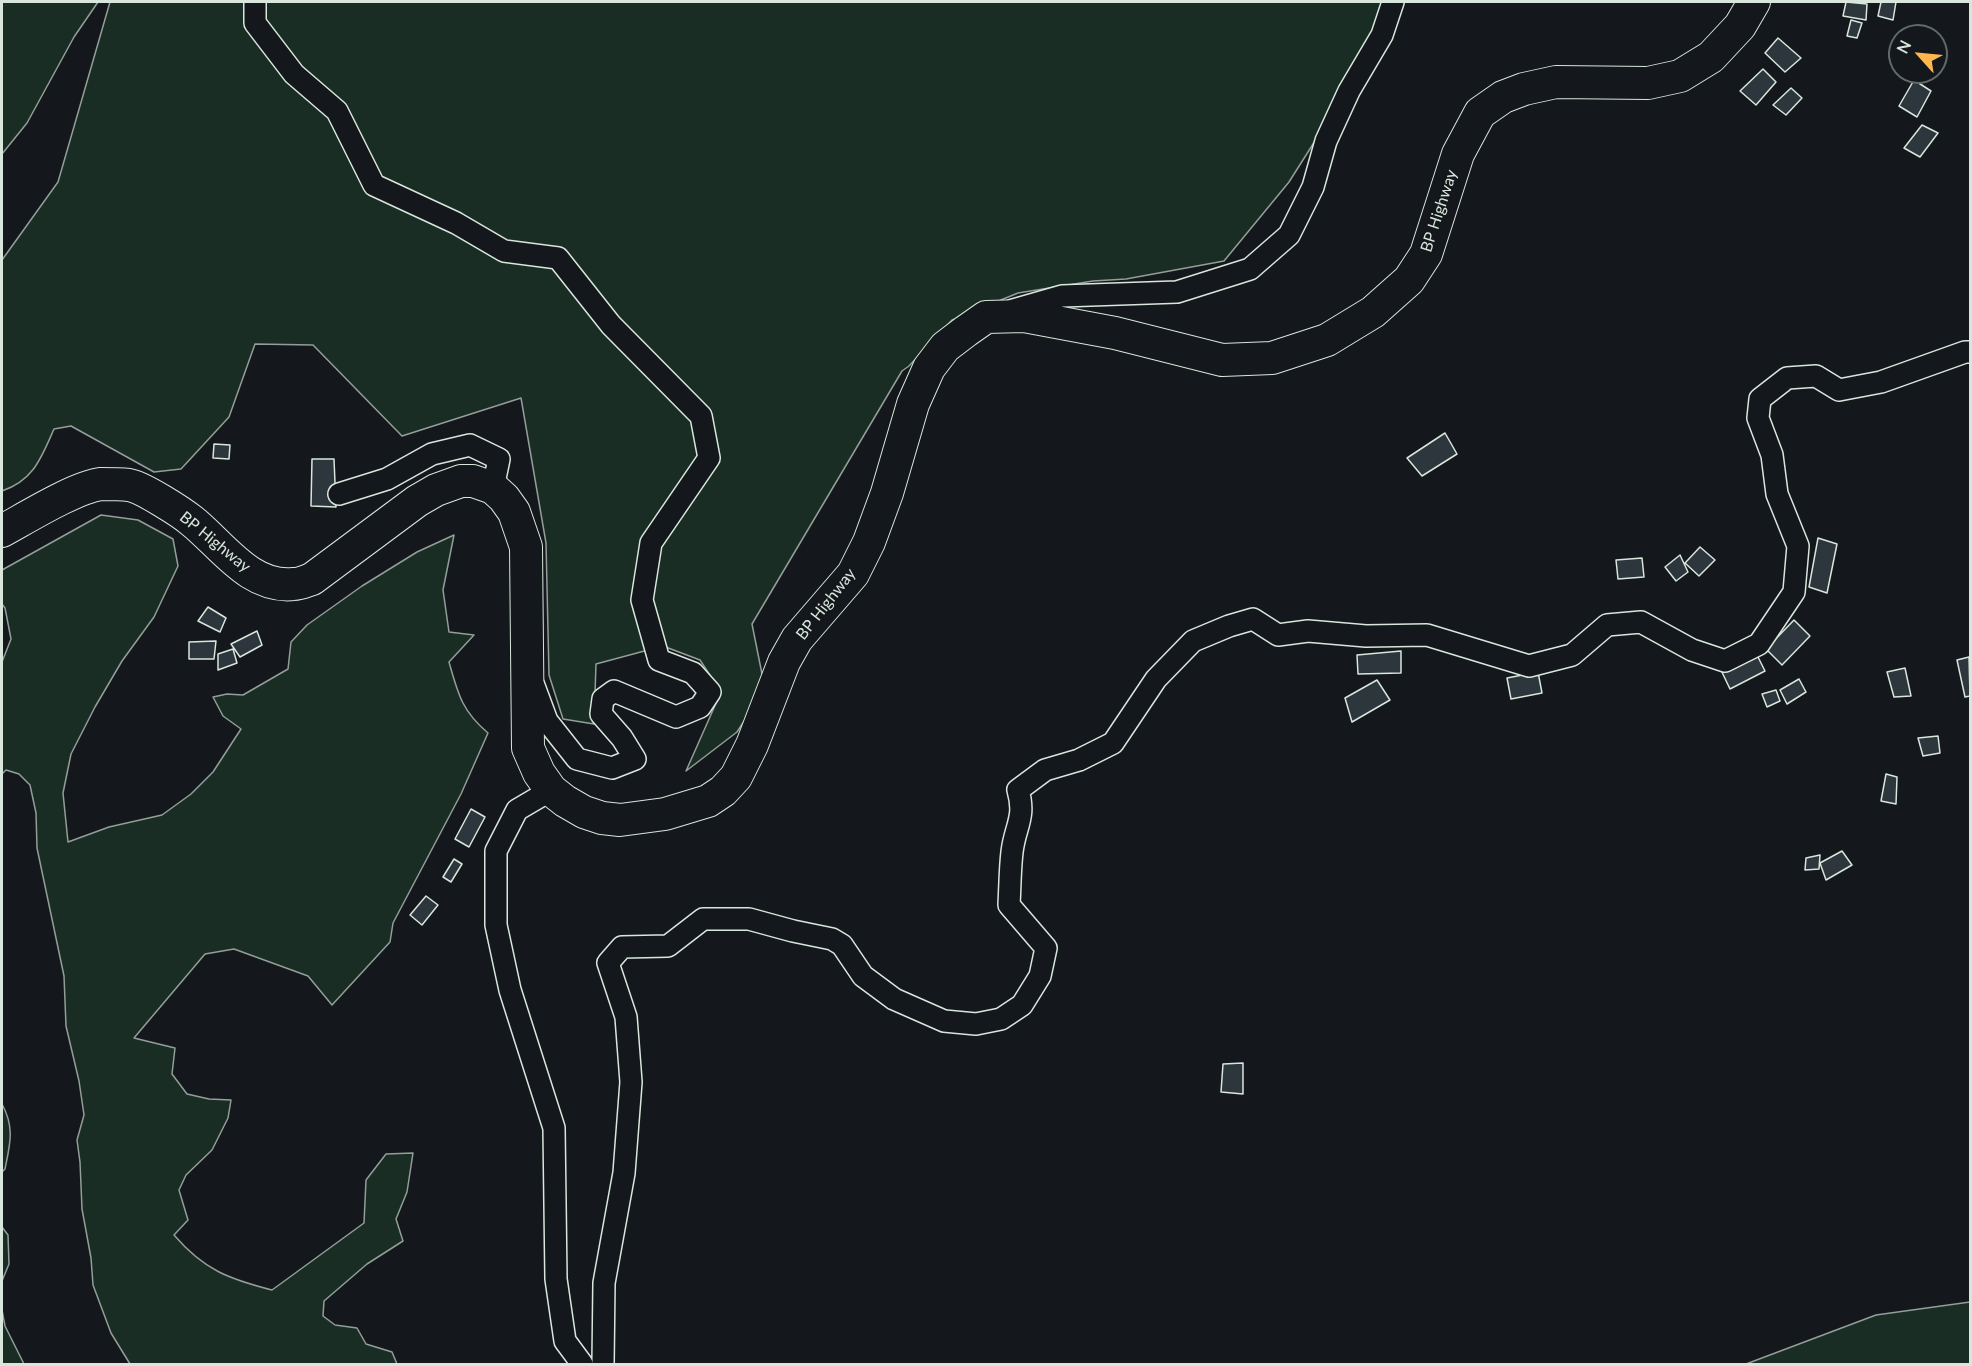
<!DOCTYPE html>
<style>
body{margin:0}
#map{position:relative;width:1972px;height:1366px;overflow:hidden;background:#14181c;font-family:Lato,sans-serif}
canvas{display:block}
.frame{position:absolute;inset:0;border:3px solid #d8e6dc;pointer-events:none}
.north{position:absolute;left:1888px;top:24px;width:60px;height:60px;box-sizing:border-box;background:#14181c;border:2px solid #626a69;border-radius:50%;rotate:297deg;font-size:16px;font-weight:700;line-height:24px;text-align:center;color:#d8e6dc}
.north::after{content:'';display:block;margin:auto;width:21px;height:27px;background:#ffb74d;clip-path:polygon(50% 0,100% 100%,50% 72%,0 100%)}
</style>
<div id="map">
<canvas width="1972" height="1366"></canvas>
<div class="frame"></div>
<div class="north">N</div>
</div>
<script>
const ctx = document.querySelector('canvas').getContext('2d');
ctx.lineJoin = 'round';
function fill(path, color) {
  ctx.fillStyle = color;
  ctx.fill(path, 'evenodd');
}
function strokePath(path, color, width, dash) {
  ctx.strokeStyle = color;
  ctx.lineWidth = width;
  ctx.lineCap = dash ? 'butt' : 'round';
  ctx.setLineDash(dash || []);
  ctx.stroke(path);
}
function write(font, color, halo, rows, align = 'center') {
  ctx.font = font + ' Lato,sans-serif';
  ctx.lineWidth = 4.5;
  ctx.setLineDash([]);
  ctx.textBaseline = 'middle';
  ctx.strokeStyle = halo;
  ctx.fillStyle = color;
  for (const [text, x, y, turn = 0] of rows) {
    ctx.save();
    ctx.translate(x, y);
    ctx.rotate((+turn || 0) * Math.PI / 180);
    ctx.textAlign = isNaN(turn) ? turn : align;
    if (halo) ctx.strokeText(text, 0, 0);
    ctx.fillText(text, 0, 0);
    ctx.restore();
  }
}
const green = new Path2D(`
 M2 2H98L74 37 27 123 2 154Z
 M110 2H1391L1370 54 1289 182 1224 261 1126 279 1093 281 1018 293 952 320 909 366 902 371 752 624 765 689 737 732 686 771 721 692 700 660 663 646 596 664 594 724 563 719 549 675 546 543 521 398 402 436 313 345 255 344 229 417 181 469 154 472 71 426 54 429C41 458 34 480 2 491V260L58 182Z
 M101 515 138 520 173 539 178 566 154 617 122 661 95 707 71 754 63 793 68 842 109 827 162 815 191 794 213 772 241 729 223 716 213 697 227 694 243 695 288 669 291 642 307 625 362 586 417 552 454 535 443 590 449 632 474 635 449 662C458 694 462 711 488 733L461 794 393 923 390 942 332 1005 308 976 234 949 205 954 134 1038 175 1048 172 1074 187 1094 209 1099 231 1100 228 1118 212 1150 186 1175 179 1190 188 1220 174 1235C204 1270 229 1279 272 1290L364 1223 366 1180 386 1154 413 1153 407 1192 396 1219 403 1241 367 1264 324 1301 323 1316 335 1325 357 1328 366 1344 392 1352 397 1364H130L111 1333 93 1285 91 1258 82 1209 80 1162 77 1140 84 1115 79 1081 66 1026 64 976 37 848 36 813 30 785 19 774 6 770 2 774V662L11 639 5 608 2 604V570Z
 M2 1104C15 1128 10 1144 5 1169L2 1172Z
 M2 1227 8 1235 9 1264 2 1281Z
 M1970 1302V1364H1746L1876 1315Z
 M2 1310 5 1326 24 1364H2Z`);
fill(green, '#1a2d24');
strokePath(green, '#939e99', 1.5);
const building = new Path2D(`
 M1846 2 1867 4 1866 20 1843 16Z
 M1881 2H1896L1893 20 1878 16Z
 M1851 20 1862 23 1857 38 1847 36Z
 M1778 38 1801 58 1785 72 1765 53Z
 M1763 69 1776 82 1756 105 1740 91Z
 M1914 80 1931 91 1917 117 1899 106Z
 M1791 88 1802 98 1786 115 1773 105Z
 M1922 125 1938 133 1920 157 1904 148Z
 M1445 433 1457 454 1422 476 1407 458Z
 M214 444 230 445 229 459 213 458Z
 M312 459H334L336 507 311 506Z
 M1818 538 1837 544 1827 593 1809 587Z
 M1700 547 1715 560 1699 576 1685 563Z
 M1680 555 1688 572 1676 581 1665 567Z
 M1642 558 1644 577 1618 579 1616 560Z
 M208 607 226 618 220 632 198 621Z
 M1794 620 1810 636 1782 665 1766 649Z
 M257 631 262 645 240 657 231 644Z
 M216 641 214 659H189V642Z
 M233 649 237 663 218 670V654Z
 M1401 651V673L1358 674 1357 655Z
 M1755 651 1765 671 1730 689 1720 668Z
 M1969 657 1970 696 1965 697 1957 660Z
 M1905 668 1911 696 1894 697 1887 672Z
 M1538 672 1542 693 1511 699 1507 678Z
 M1799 679 1806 692 1787 704 1780 690Z
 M1377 680 1390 700 1352 722 1345 698Z
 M1776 690 1780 701 1767 707 1762 694Z
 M1938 736 1940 753 1923 756 1918 738Z
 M1886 774 1897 777 1896 804 1881 801Z
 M471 809 485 817 469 847 455 839Z
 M1842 851 1852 865 1826 880 1820 863Z
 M1820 855 1819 869 1805 870 1806 858Z
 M454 859 462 864 451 882 443 877Z
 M426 896 438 905 422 925 410 915Z
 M1243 1063V1094L1221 1092 1223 1064Z`);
fill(building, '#2c363c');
strokePath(building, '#d8e6dc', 1.5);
const minor = new Path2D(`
 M255 2V23L294 74 337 111 374 185 456 223 504 251 558 258 611 325 701 416 709 458 651 543 642 600 659 660 693 673 710 692 700 707 676 717 614 691 603 699 601 714 622 738 635 759 612 768 577 759 547 721 534 686
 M1013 310 1062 296 1177 292 1250 269 1289 235 1313 187 1326 141 1349 91 1382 35 1393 2
 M339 494 387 479 432 454 470 445 499 459 493 488
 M551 790 517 810 496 851V925L510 990 554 1128 556 1279 565 1341 582 1364
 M603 1364 604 1283 624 1173 631 1082 626 1017 608 963 622 947 668 946 703 919H749L793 931 832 939 842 945 863 976 894 999 944 1021 976 1024 1001 1019 1022 1005 1040 976 1046 948 1009 905C1010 887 1010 869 1012 852 1015 826 1026 818 1018 790L1045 770 1079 760 1113 743 1156 679 1193 641 1229 626 1253 619 1278 635 1308 631 1366 636 1427 635 1529 666 1572 655 1607 625 1641 622 1692 650 1725 661 1759 644 1794 592 1798 546 1777 494 1772 455 1758 418 1760 399 1787 378 1816 376 1839 390 1881 382 1965 352H1970`);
const highway = new Path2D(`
 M2 531C26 518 76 487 101 484 109 484 120 484 129 485 142 487 181 512 192 521 222 545 250 589 294 584 300 584 306 581 312 579L417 501 436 490 461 481H473L493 488 504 498 514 512 526 547 528 748 539 773 551 790 565 801 584 812 602 818 620 820 665 814 708 801 723 791 736 777 752 745 784 662 797 639 853 574 869 542 887 493 913 404 929 368 945 347 966 331 986 317 1024 316 1115 333 1222 360 1272 358 1327 340 1373 312 1409 280 1426 254 1458 154 1480 113 1503 97 1524 89 1556 82 1648 83 1680 76 1711 57 1740 26 1754 2`);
strokePath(minor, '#d8e6dc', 24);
strokePath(highway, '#d8e6dc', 34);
strokePath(minor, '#14181c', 21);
strokePath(highway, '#14181c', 32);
write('16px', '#d8e6dc', '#14181c', [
 ["BP Highway",1439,211,-72],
 ["BP Highway",215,542,39],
 ["BP Highway",826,604,-52]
]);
</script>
